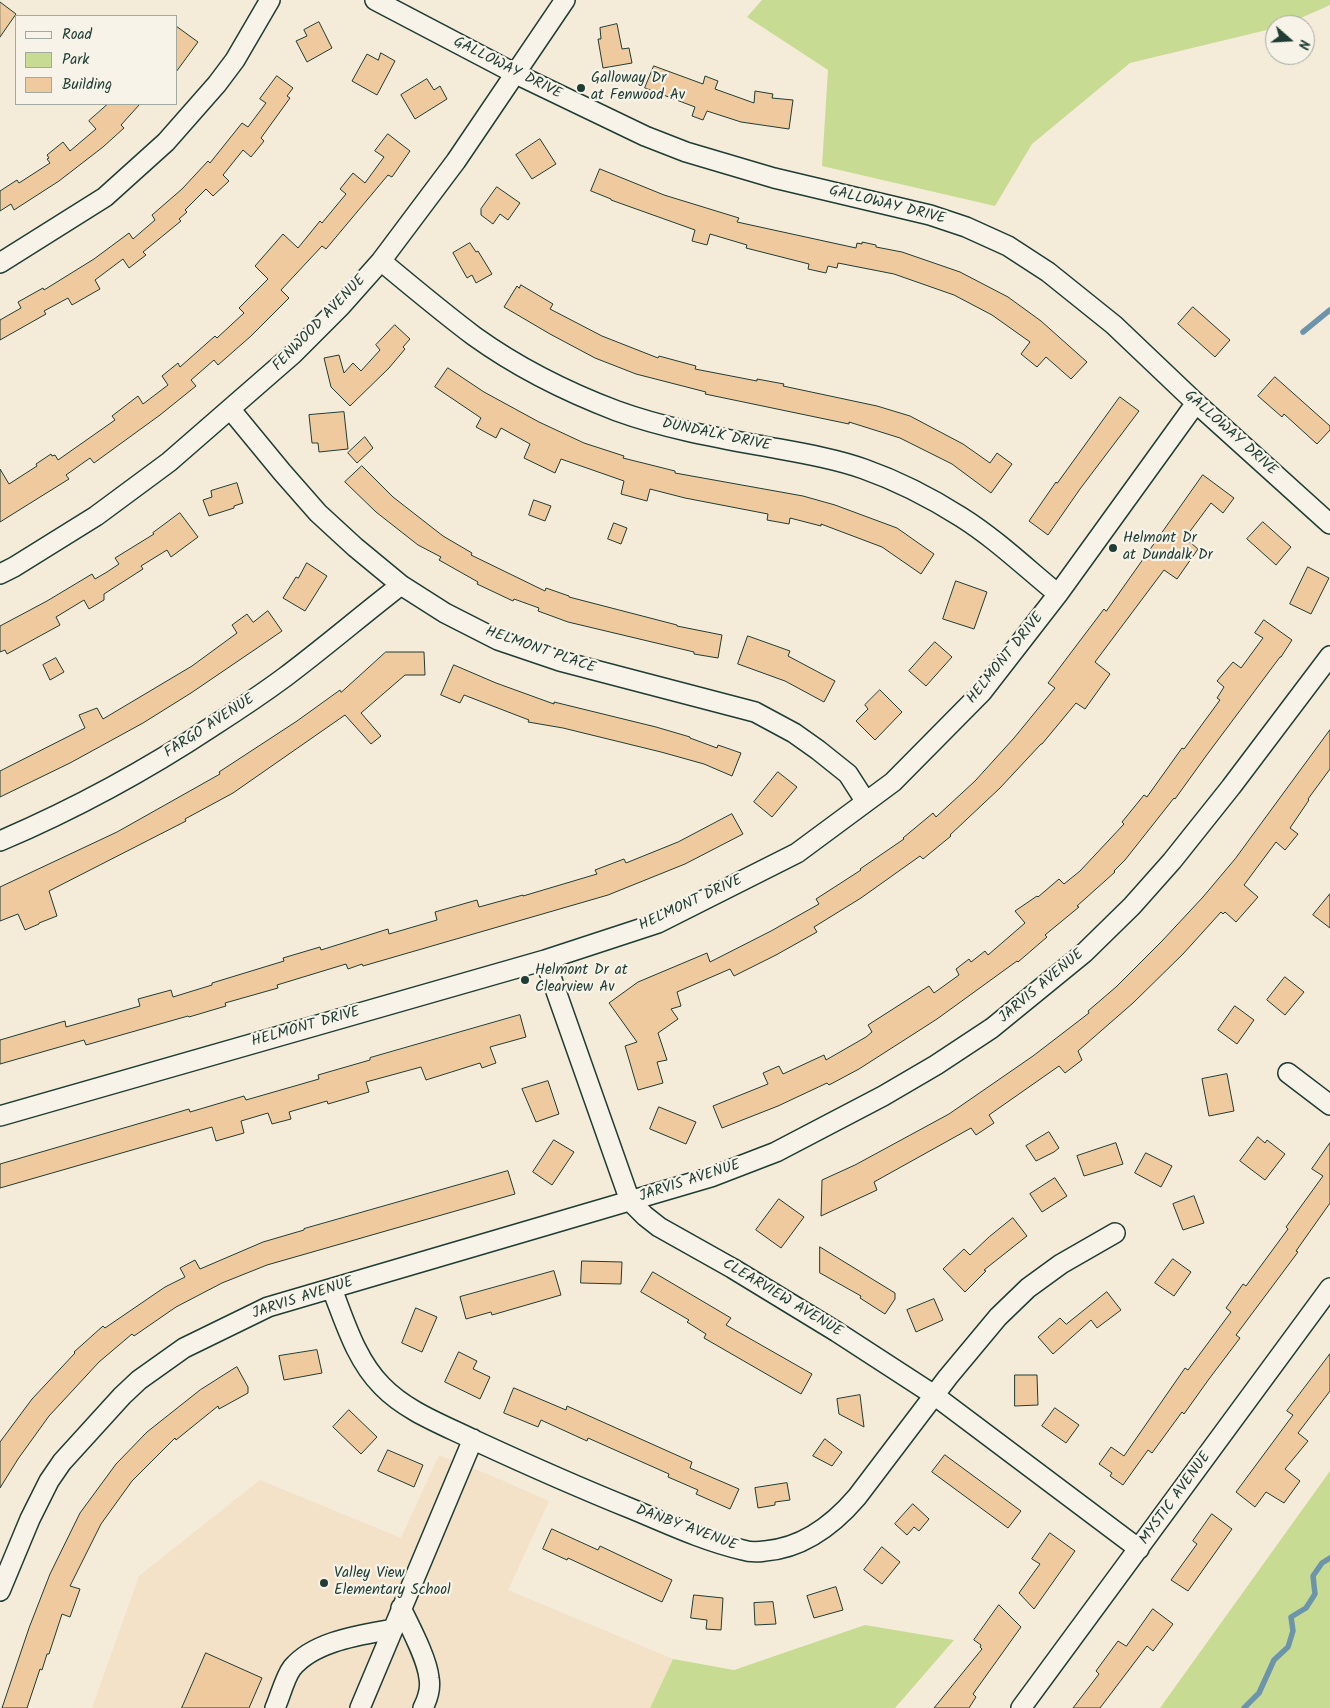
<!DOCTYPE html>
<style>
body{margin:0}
#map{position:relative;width:1330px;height:1708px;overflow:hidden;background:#f5ebd9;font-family:Kalam,sans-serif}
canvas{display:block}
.legend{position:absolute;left:15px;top:15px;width:162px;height:90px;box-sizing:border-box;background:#f7f3e8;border:1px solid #a1aaa0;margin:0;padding:6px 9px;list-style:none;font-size:15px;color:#1f3d34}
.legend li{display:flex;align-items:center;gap:10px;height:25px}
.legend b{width:25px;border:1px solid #a1aaa0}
.north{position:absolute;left:1265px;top:15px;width:50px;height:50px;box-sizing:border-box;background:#f7f3e8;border:1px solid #a1aaa0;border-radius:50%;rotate:109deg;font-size:14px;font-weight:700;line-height:20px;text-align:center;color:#1f3d34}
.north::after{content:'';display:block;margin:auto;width:18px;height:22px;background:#1f3d34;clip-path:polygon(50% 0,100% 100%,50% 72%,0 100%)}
</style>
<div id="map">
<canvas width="1330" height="1708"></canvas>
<ul class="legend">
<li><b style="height:6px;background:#f7f3e8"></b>Road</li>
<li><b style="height:14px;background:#c7dc92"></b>Park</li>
<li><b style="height:14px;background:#efca9f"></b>Building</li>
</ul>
<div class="north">N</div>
</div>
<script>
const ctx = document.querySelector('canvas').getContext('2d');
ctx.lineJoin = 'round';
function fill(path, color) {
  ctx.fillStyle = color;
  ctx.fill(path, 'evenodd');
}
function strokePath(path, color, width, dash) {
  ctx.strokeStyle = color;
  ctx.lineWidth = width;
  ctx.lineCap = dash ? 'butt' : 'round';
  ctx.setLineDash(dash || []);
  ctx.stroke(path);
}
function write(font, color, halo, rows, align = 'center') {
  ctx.font = font + ' Kalam,sans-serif';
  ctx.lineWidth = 4.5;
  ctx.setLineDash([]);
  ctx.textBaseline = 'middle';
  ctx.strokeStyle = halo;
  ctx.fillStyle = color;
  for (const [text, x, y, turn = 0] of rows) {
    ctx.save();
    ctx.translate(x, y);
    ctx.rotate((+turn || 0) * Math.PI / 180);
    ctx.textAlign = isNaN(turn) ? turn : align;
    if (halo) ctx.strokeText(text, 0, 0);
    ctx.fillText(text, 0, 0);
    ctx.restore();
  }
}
fill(new Path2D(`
 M439 1455 485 1473 549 1501 508 1590 673 1659 650 1708H92L139 1576 260 1480 401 1538Z`), '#f3e1c8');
fill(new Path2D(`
 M762 0H1330V5L1285 25H1275V28L1130 63 1032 144 995 206 822 166 828 70 747 17Z
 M1330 1471V1708H1160Z
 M865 1625 954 1640 895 1708H650L673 1659 734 1670Z`), '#c7dc92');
strokePath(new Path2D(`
 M1303 332 1330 310
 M1244 1708 1259 1693 1274 1660 1288 1647 1293 1631 1291 1617 1306 1608 1315 1594 1313 1576 1322 1563 1330 1558`), '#6c95ac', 5.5);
const building = new Path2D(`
 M0 2 16 14 0 37Z
 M319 22 332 48 307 62 296 41 307 36 304 30Z
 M617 24 622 49 629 48 632 63 603 68 598 39H601L600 28Z
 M176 26 198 42 176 72Z
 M381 53 395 61 377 95 352 81 367 54 378 60Z
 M654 66 703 84 705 76 718 81 715 89 754 103 755 91 773 94 772 98 793 100 789 129 741 122 707 111 703 120 692 116 695 107 645 88Z
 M277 76 293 88 287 96 290 98 261 138 264 141 251 157 243 150 223 175 229 181 213 196 206 189 185 210 187 212 179 219 181 221 143 252 146 255 129 268 123 259 95 280 100 289 72 305 68 298 44 311 46 314 0 340V320L21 308 18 302 43 288 44 290 94 259 129 233 133 239 155 220 152 215 182 189 208 161 210 163 242 123 248 127 266 103 260 99Z
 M427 79 434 90 440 86 447 99 415 119 401 95Z
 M108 104H140L121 125 124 128 103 147 59 181 14 210 11 204 0 211V191L17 180 19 183 50 163 47 159 49 158 47 155 63 142 70 151 96 129 89 121Z
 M388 134 410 151 392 177 388 175 326 249 322 246 281 290 289 298 251 336 218 365 214 360 191 380 196 386 160 415 94 463 90 458 66 475 69 479 0 522V469L9 484 37 466 36 464 51 454 52 456 55 455 58 460 115 420 112 416 138 396 143 404 168 385 162 376 178 363 180 367 215 336 217 338 244 313 239 308 268 279 255 266 283 234 298 248 320 221 322 223 346 194 340 189 353 173 365 183 384 157 375 151Z
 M540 139 556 164 532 179 516 155Z
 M600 169 664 195 739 218 737 222 856 248 857 243 862 244V242L876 245V247L902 252 960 272 1008 297 1041 321 1087 362 1071 379 1046 357 1037 367 1021 354 1030 342 992 315 954 295 894 274 838 263 837 268 828 266 826 273 808 269 809 264 746 248 747 245 710 234 707 245 692 241 695 230 611 200V199L591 191Z
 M497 187 520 203 508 220 500 214 493 224 481 215V209Z
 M470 243 476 252 478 251 492 274 476 283 472 275 467 278 453 253Z
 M521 285 553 304 550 309 602 336 658 358 659 356 696 366 695 369 757 381V379L784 384 783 386 877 406 910 416 963 444 990 463 997 453 1012 464 991 493 952 464 900 438 849 422V424L705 394 706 392 636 374 595 358 550 334 504 307 517 286 519 288Z
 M1193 307 1230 340 1215 357 1178 324Z
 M395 325 410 339 403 347 405 349 389 368 350 406 331 387 324 358 339 355 344 373 353 363 361 371 380 350 376 345Z
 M448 368 484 392 539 422 584 443 624 456 623 458 675 471V473L803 496 835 505 897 528 934 554 921 574 882 547 821 524V526L790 518 789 524 767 520 768 514 685 498 650 489 647 501 621 494 624 481 561 459 555 473 524 458 530 444 501 428 496 438 476 427 481 418 435 387Z
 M1275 377 1330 426V430L1317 444 1284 414 1282 417 1258 396Z
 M1120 397 1139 411 1080 489 1048 535 1029 521 1056 482 1057 483Z
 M344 412 348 449 319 452 318 443H312L309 415Z
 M365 437 373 448 357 463 348 453Z
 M362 466 393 497 443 536 472 553 471 555 545 591 546 588 569 596V597L677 625V626L722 635 718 658 694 654V652L568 622 538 611 539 608 514 599 513 601 477 584 478 582 439 560 441 557 418 545 376 512 345 482Z
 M1203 475 1234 498 1223 513 1211 503 1185 538 1198 549 1177 579 1164 570 1095 662 1110 674 1085 709 1076 703 1042 744H1041L1000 788 950 835 951 836 923 859 920 856 861 898 814 927 817 932 776 955 734 976 730 969 677 992 681 1006 671 1009 678 1019 658 1033 667 1060 657 1062 663 1083 638 1090 625 1046 637 1042 609 1003 638 982 707 953 710 962 771 931 819 904 816 899 861 870 860 869 904 839 903 838 933 813 936 817 975 781 1014 738 1055 688 1048 683 1104 609 1106 611Z
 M237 483 243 503 234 506V508L209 516 203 500 212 497 211 491Z
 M534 500 551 506 545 521 529 515Z
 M180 513 198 537 171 557 167 550 141 566 143 569 104 594V600L89 609 84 600 56 617 60 625 7 654 5 650 0 652V626L47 601 92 574 95 579 107 572 119 564 115 558 154 534 153 533Z
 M1263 522 1291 547 1276 565 1247 539Z
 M614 523 627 528 621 544 608 539Z
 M307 563 327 576 305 611 283 598 296 577 298 578Z
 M1308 567 1329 578 1311 614 1290 604Z
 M956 581 987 592 974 629 943 619Z
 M268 611 282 631 266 642 191 693 143 723 70 763 0 797V771L85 728 79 715 97 708 103 719 192 666 237 633 232 625 247 614 253 622Z
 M1264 620 1292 640 1281 657H1280L1206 756 1175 799 1174 798 1125 860 1114 871 1115 872 1077 906 1079 907 1045 935 1047 937 1018 962 1017 961 937 1019 859 1069 829 1085 827 1083 778 1106 722 1128 713 1106 768 1084 763 1073 779 1066 783 1074 824 1055 826 1060 866 1037 872 1032 868 1025 929 986 934 993 959 975 956 969 969 959 971 962 985 951 988 955 1025 923 1015 911 1037 896 1038 897 1059 879 1064 884 1080 871 1124 824 1122 822 1144 795 1147 797 1182 748 1184 749 1220 700 1217 698 1224 687 1217 681 1233 662 1241 668 1263 638 1255 633Z
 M748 636 790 651 788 656 835 681 824 702 785 681 738 664Z
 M935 642 952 657 926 686 909 671Z
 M386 652H424L425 675H405L361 713 381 736 371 744 345 715 233 793 185 819 186 821 49 891 57 916 39 923V924L25 930 18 914 0 921V887L117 832 220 774 219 772 297 721 340 690 341 692Z
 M56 658 64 672 50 680 43 665Z
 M454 665 496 683 554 704V702L656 727 690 737V738L717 748 718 745 741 753 732 776 704 764 661 752 563 728 528 722 529 720 464 695 460 703 441 695Z
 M880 690 902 712 875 740 856 721 868 709 865 705Z
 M1330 730V769L1308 799 1309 800 1290 828 1298 834 1285 850 1276 842 1244 885 1258 897 1236 922 1225 912 1223 914 1221 912 1183 954 1133 1003 1078 1051 1082 1060 1065 1073 1059 1066 989 1115 994 1123 976 1135 971 1128 874 1182 877 1190 821 1216 822 1180 855 1165 949 1114 1033 1056 1089 1013 1088 1011 1116 987 1162 941 1203 897 1235 859Z
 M778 772 797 787 772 817 754 802Z
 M732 814 743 834 685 864 608 895 363 966 362 964 348 969 346 964 277 985 278 988 225 1003 226 1006 189 1017 188 1016 86 1045 84 1040 0 1064V1040L65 1021 66 1027 140 1006 138 999 171 990 173 997 212 985V983L284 961 283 958 320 947 321 950 388 929 389 934 437 920 435 912 477 900 479 907 523 895V896L597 874 595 870 624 859 626 863 678 842Z
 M1330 894V928L1313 915Z
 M1285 977 1304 992 1285 1015 1267 1000Z
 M1235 1006 1254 1020 1237 1044 1218 1030Z
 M520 1015 526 1037 490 1047 496 1063 482 1068 480 1063 426 1080 421 1067 366 1082 369 1092 328 1104 327 1101 289 1112 291 1119 272 1124 268 1113 241 1121 244 1133 216 1141 212 1127 0 1188V1164L189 1109 190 1112 244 1096 246 1100 319 1079 318 1075 370 1060V1058Z
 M1227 1074 1234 1111 1209 1116 1202 1079Z
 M548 1081 559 1114 536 1122 522 1089Z
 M659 1107 696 1122 686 1144 650 1129Z
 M1049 1132 1059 1148 1054 1152 1036 1161 1026 1146Z
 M1258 1137 1265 1143 1267 1140 1285 1154 1265 1180 1240 1161Z
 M554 1140 574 1152 552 1185 533 1172Z
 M1116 1143 1123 1164 1084 1176 1077 1156Z
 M1330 1143V1203L1296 1251 1298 1252 1236 1335 1240 1338 1209 1379 1184 1414 1182 1412 1152 1453 1148 1450 1123 1485 1110 1476 1112 1473 1099 1464 1111 1447 1124 1456 1185 1368 1188 1370 1231 1312 1226 1308 1243 1284 1246 1286 1288 1229 1286 1227 1323 1176 1312 1169Z
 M1146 1153 1172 1166 1161 1187 1135 1173Z
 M508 1171 515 1194 267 1265 222 1283 176 1307 134 1336 132 1334 99 1362 49 1416 18 1459 0 1488V1442L32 1399 75 1353 74 1352 103 1326 105 1328 165 1287 185 1277 180 1268 195 1260 200 1269 263 1242 304 1230V1229Z
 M1055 1178 1067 1196 1042 1212 1030 1194Z
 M1194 1196 1204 1223 1183 1230 1173 1204Z
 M779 1199 804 1217 781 1248 756 1230Z
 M1013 1218 1027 1236 984 1270 986 1271 965 1292 943 1269 964 1249 970 1255 989 1237Z
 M820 1247 895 1293V1299L885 1314 860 1298 861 1296 820 1273Z
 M1173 1259 1191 1272 1174 1296 1155 1283Z
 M582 1261 622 1262 621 1284 581 1283Z
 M554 1271 561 1295 492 1315 491 1312 466 1319 460 1297Z
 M653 1272 731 1318 726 1325 812 1374 801 1394 704 1338 706 1334 687 1322 689 1320 641 1292Z
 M1107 1292 1121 1310 1097 1328 1091 1320 1053 1354 1038 1337 1060 1318 1066 1324Z
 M934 1299 943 1320 916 1332 907 1310Z
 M416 1308 437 1317 422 1352 402 1343Z
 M317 1350 322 1373 284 1380 279 1356Z
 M459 1352 477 1361 473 1369 490 1377 480 1399 445 1382Z
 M1330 1354V1391L1298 1433 1308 1441 1285 1469 1300 1481 1284 1503 1266 1492 1255 1507 1236 1492 1293 1415 1287 1411Z
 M237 1367 248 1387V1393L219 1409 218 1406 176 1440 175 1438 132 1481 101 1524 70 1586 80 1589 70 1617 62 1614 49 1654H47L42 1670 40 1669 27 1708H2L29 1628 50 1574 80 1513 116 1464 147 1432 200 1390Z
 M1015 1375H1037L1038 1405 1015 1406Z
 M514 1388 566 1410 567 1406 692 1462 690 1468 739 1489 730 1509 696 1494 698 1490 668 1477 669 1474 588 1438 587 1441 541 1420 538 1427 504 1413Z
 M860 1395 864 1427 839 1414 837 1399Z
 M1055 1408 1079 1425 1066 1443 1042 1426Z
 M349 1410 377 1437 361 1454 333 1427Z
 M825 1439 842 1452 832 1466 813 1456Z
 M388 1450 423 1465 414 1487 378 1471Z
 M945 1455 1021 1511 1008 1528 932 1472Z
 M787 1483 790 1500 775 1502V1505L758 1508 755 1488Z
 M913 1504 929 1519 919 1531 914 1527 907 1535 895 1524Z
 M1212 1514 1232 1529 1188 1591 1171 1580 1197 1544 1193 1541Z
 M552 1529 598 1550 600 1546 672 1580 662 1602 568 1558 567 1560 543 1549Z
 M1050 1533 1075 1551 1034 1609 1019 1593 1040 1564 1032 1559Z
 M882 1547 900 1562 882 1584 864 1570Z
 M836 1587 843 1610 814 1618 807 1596Z
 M694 1595 723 1598 721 1630 706 1629 707 1620 691 1618Z
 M773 1602 776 1624 755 1625 754 1603Z
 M999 1605 1021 1627 973 1694 976 1697 969 1708H934L982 1649 980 1647 981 1645 974 1640Z
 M1153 1609 1173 1624 1153 1651 1147 1646 1100 1708H1073L1099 1674 1096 1671 1118 1641 1126 1646Z
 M206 1653 262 1678 249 1708H182Z`);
fill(building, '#efca9f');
strokePath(building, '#1f3d34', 1);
const minor = new Path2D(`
 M375 0 516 74 645 136 686 152 774 178 930 215 966 227 1008 246 1048 272 1114 325 1196 403 1330 524
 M381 261C411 286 442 312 474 336 517 367 567 392 617 411 664 428 714 437 763 446 795 452 834 458 864 469 898 481 931 498 961 517 996 539 1026 568 1058 594
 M0 263 105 197 166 142 217 84 235 60 270 0
 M231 410 282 472 318 513 355 547 401 585 445 613 498 640 560 661 755 712 794 733 818 750 848 774 866 802
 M0 574 14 567 96 516 169 462 293 354 341 306 381 261 456 161 565 0
 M0 841C75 809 145 771 213 726 238 710 262 694 285 677 325 647 362 615 401 585
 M545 960 630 1201 645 1216 659 1227 732 1268 837 1332 934 1395 1139 1549
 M1288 1073 1330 1105
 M0 1116 545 960 658 923 797 853 893 782 982 692 1058 594 1196 403
 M332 1289C345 1322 356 1360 382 1386 407 1412 444 1425 476 1441 528 1465 580 1488 632 1509 668 1524 704 1541 743 1550 749 1552 758 1552 765 1551 803 1548 833 1525 857 1497L948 1377 998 1317 1028 1288 1061 1264 1115 1233
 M0 1591 30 1519 49 1481 62 1462 122 1396 139 1380 184 1348 268 1307 711 1177 776 1152 883 1096 936 1065 992 1028 1084 953 1132 906 1172 861 1231 787 1330 656
 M401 1608C410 1627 427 1658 429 1678 431 1688 428 1698 423 1708
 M275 1708C280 1697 285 1677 292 1668 314 1641 361 1635 393 1629
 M360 1708 473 1439
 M1021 1708 1330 1288`);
strokePath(minor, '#1f3d34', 22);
strokePath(minor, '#f7f3e8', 19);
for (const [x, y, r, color] of [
 [581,88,5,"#1f3d34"],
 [1113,548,5,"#1f3d34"],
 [525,980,5,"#1f3d34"],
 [324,1583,5,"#1f3d34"]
]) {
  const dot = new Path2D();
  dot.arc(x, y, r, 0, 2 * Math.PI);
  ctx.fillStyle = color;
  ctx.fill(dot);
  strokePath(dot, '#f7f3e8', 2);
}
write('15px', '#1f3d34', '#f7f3e8', [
 ["GALLOWAY DRIVE",507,69,27],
 ["GALLOWAY DRIVE",887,206,14],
 ["FENWOOD AVENUE",320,324,-46],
 ["GALLOWAY DRIVE",1230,434,42],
 ["DUNDALK DRIVE",716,436,12],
 ["HELMONT PLACE",540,651,19],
 ["HELMONT DRIVE",1006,659,-51],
 ["FARGO AVENUE",210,727,-33],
 ["HELMONT DRIVE",691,904,-25],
 ["JARVIS AVENUE",1042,987,-40],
 ["HELMONT DRIVE",306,1028,-16],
 ["JARVIS AVENUE",690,1182,-18],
 ["JARVIS AVENUE",303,1299,-18],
 ["CLEARVIEW AVENUE",782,1299,31],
 ["MYSTIC AVENUE",1176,1499,-54],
 ["DANBY AVENUE",686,1529,20]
]);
write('15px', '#1f3d34', '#f7f3e8', [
 ["Galloway Dr",591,79],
 ["at Fenwood Av",591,96],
 ["Helmont Dr",1123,539],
 ["at Dundalk Dr",1123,556],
 ["Helmont Dr at",535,971],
 ["Clearview Av",535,988],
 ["Valley View",334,1574],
 ["Elementary School",334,1591]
], 'left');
</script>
